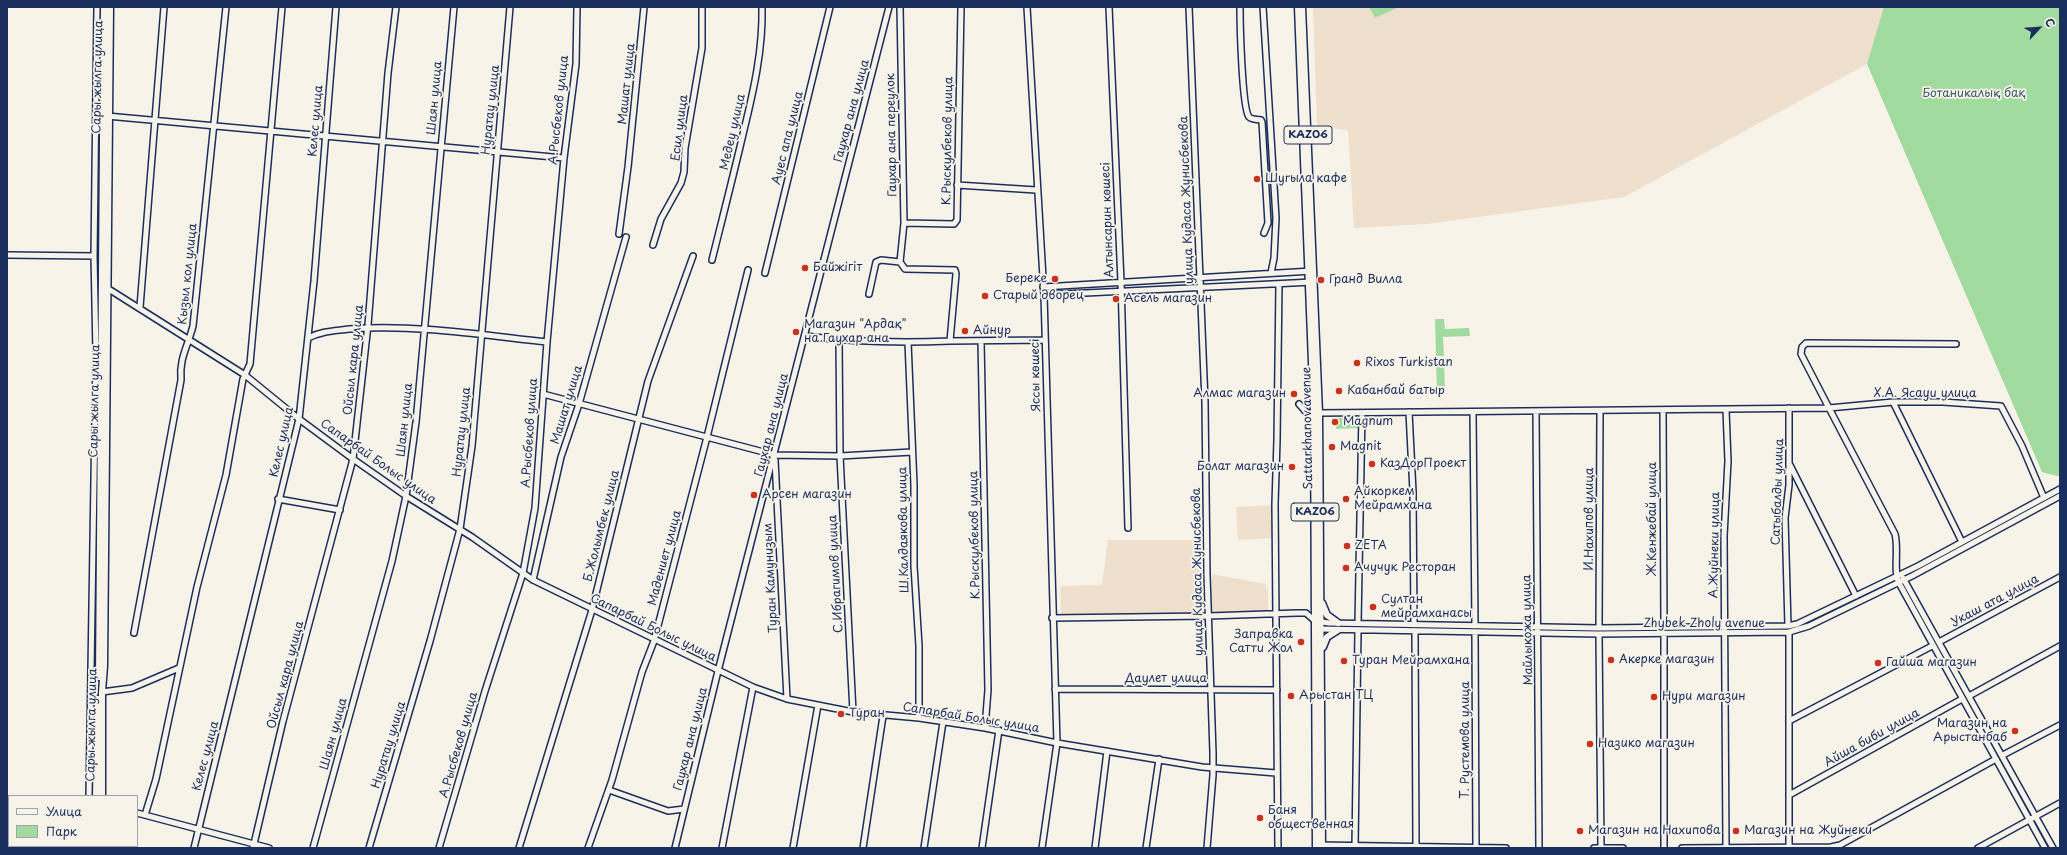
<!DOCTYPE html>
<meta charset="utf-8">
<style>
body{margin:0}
#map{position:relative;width:2067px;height:855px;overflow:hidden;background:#f7f3e8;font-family:"Playpen Sans",sans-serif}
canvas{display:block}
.frame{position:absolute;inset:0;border:8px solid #1b2f5e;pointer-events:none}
.legend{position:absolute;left:8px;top:795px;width:130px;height:52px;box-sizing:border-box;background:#f7f3e8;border:1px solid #9fa5b1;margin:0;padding:5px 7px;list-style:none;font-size:12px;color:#1b2f5e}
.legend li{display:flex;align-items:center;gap:8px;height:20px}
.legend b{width:20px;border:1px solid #9fa5b1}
.north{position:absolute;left:2019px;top:8px;width:40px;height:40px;-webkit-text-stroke:3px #f7f3e8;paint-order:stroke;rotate:64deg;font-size:11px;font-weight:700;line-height:16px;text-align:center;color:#1b2f5e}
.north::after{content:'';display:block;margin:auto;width:14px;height:18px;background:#1b2f5e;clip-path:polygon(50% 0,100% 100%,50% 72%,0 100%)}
</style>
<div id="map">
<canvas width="2067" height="855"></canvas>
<div class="frame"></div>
<ul class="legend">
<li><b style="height:5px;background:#f7f3e8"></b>Улица</li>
<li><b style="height:11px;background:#a2dba0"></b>Парк</li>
</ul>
<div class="north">С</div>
</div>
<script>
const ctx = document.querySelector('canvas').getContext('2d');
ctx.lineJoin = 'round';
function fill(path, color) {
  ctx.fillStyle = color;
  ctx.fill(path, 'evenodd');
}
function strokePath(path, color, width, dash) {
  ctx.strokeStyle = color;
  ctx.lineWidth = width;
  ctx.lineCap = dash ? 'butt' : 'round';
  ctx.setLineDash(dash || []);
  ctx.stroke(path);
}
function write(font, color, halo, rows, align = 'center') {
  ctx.font = font + ' "Playpen Sans",sans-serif';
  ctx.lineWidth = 3.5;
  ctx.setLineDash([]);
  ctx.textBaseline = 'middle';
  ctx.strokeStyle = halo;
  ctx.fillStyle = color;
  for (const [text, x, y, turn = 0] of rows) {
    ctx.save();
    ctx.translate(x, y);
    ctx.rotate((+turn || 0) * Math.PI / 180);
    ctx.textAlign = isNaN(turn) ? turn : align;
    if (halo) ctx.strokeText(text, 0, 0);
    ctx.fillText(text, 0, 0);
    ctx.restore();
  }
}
fill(new Path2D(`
 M1313 7H2060V475L2057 476 2042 472 1867 64 1624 197 1427 224 1354 228 1348 130 1317 127Z
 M1273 505 1274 538 1238 540 1236 507Z
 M1108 540H1200L1203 613 1061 614 1060 586 1102 585Z
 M1212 574 1266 584 1265 588 1268 589V611L1212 612Z`), '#efe0cd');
fill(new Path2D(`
 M1369 7H1399L1375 18Z
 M1884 7H2060V475L2057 476 2042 472 1867 64Z
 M1435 319H1444L1445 329 1469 328 1470 336 1443 337 1444 356H1436Z
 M1436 362H1444L1445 390H1437Z
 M1336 418H1359V428L1336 429Z`), '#a2dba0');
const minor = new Path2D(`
 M1027 7 1044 295 1057 743 1042 848
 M1109 7 1121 282 1128 528
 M1189 7 1205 402 1207 575 1213 753V775L1207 848
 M1240 7C1240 24 1242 108 1249 117 1252 120 1257 119 1261 120L1262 122 1268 223 1264 233
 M1263 7 1276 218 1274 258 1271 273
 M107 116 564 158
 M957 185 1036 190
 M904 223 954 224 957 220 961 7
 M619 234 628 167 644 7
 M653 245 661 219 681 183 684 172 685 148 702 48V7
 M7 255 94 256
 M712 260C723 216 734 173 744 130 754 89 763 49 762 7
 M900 262 905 269 955 270 956 274 950 341 1045 340
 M765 273 830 7
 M1043 287 1312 271
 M107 288 245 375 299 419 353 459 406 496 472 537 533 580 753 687 787 699 853 712 919 718 985 728 1057 743 1202 767 1276 773
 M869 294 876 262 881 260 900 262 904 223 900 7
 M1044 295 1313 282
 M140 307 164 7
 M805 336C853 342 901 343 950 341
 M308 338C321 331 335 331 349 329 415 324 482 335 547 342
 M839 340 840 456 853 712
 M981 341 988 690 985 728
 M908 342 914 485V566L919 646V718
 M543 394 775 455 840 456 912 452
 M1893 402 1962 542
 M1299 404 1307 413H1314
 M1663 410 1664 627
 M1536 411 1539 848
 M1409 412 1413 492 1414 625
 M1473 412 1475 626
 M1319 413 1829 408 1801 354 1802 347 1806 343 1956 344
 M775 460 787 699
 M1790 465 1856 596
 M2044 498 2022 446 2001 406 1943 402H1893L1829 408 1895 534C1899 549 1893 572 1899 583L2045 848
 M278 499 340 510
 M1903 578 2053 848
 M533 580 561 457 579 404 626 237
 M1052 618 1208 616 1297 613H1306L1315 621 1329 623 1599 628 1788 626 1797 624 1918 566 2060 489
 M1358 623 1362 413
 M1788 626 1785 518 1789 485V408
 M1599 628 1600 411
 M1318 629 1599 634 1789 632 1809 626 1912 576 2060 496
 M1415 631 1416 848
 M1475 632 1476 848
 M1789 632V848
 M134 633 181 380C179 358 188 346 193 326L226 7
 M1599 634 1601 848
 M1664 634V848
 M1939 642 2060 577
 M1055 689 1277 690
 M102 692 132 688 179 668
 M1969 696 2060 646
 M1789 721 1932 646
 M2003 755 2060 725
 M609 790 668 811 684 809
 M1791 794 1962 699
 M89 796 96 353 94 256 97 7
 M137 813 269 848
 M145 815 156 779 197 587 226 475 243 379 250 364 282 7
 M1319 845 1506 848
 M88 848V846
 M194 848 299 419 314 281 336 7
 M253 848 283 721 353 459 368 325 388 73 396 7
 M313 848 392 561 406 496 416 422 454 7
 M369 848 430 641 460 529 472 446 510 7
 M439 848 485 691 523 573 535 508 547 342 564 158 576 64 577 7
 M519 848 592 610 648 381 693 256
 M588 848 612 780 642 672 654 641 707 437 748 270
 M675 848 718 671 889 7
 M722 848 753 687
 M793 848 818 705
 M863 848 883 716
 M924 848 943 722
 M982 848 999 730
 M1095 848 1107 751
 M1146 848 1159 759
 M1278 848 1275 504 1277 440 1279 284
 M1355 848 1358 630
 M1594 848H1623
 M1682 848 1831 847 1840 845 1996 759
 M1726 848 1724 536 1728 461 1726 410
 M1978 848 2060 803`);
const major = new Path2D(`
 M1298 7 1314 413 1316 848
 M1302 7 1319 413 1322 848
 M1322 603 1327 615 1338 623
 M1323 647 1327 637 1338 630
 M99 677 104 7
 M96 796 98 699
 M102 796V692L104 666 110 7
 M95 848V846
 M102 848V846`);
strokePath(minor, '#1b2f5e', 8);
strokePath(major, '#1b2f5e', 9);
strokePath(minor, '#f7f3e8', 5);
strokePath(major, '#f7f3e8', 6);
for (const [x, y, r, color] of [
 [1257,179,4,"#c8321e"],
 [805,268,4,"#c8321e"],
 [1055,279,4,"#c8321e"],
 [1321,280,4,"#c8321e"],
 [985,296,4,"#c8321e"],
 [1116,299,4,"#c8321e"],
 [965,331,4,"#c8321e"],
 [796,332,4,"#c8321e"],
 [1357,363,4,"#c8321e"],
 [1339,391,4,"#c8321e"],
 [1294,394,4,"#c8321e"],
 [1335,422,4,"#c8321e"],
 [1332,447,4,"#c8321e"],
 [1372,464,4,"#c8321e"],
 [1292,467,4,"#c8321e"],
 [754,495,4,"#c8321e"],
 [1346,499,4,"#c8321e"],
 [1347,546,4,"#c8321e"],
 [1346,568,4,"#c8321e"],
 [1373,607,4,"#c8321e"],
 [1301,642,4,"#c8321e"],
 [1611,660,4,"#c8321e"],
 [1344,661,4,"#c8321e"],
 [1878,663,4,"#c8321e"],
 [1291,696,4,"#c8321e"],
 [1654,697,4,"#c8321e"],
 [841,714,4,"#c8321e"],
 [2015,731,4,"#c8321e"],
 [1590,744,4,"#c8321e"],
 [1260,818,4,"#c8321e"],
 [1580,831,4,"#c8321e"],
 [1736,831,4,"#c8321e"]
]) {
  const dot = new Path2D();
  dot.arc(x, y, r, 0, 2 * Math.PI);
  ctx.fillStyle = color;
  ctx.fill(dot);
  strokePath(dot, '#f7f3e8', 1.5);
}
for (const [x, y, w] of [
 [1308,135,48],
 [1315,512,48]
]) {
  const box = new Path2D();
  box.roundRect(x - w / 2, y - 9, w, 18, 3);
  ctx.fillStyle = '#f7f3e8';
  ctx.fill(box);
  strokePath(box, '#1b2f5e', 1);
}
write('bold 11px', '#1b2f5e', null, [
 ["KАZ06",1308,135],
 ["KАZ06",1315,512]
]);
write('12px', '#1b2f5e', '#f7f3e8', [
 ["Сары жылга улица",98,77,-89],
 ["Машат улица",627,84,-84],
 ["Шаян улица",435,98,-85],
 ["Нуратау улица",491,110,-84],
 ["А.Рысбеков улица",559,110,-84],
 ["Гаухар ана улица",852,111,-75],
 ["Келес улица",316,121,-85],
 ["Есил улица",680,128,-83],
 ["Медеу улица",733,132,-77],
 ["Гаухар ана переулок",892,135,-91],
 ["Ауес апа улица",788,138,-76],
 ["К.Рыскулбеков улица",948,141,-89],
 ["улица Кудаса Жунисбекова",1187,200,-92],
 ["Алтынсарин көшесі",1108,220,-92],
 ["Кызыл кол улица",188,274,-84],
 ["Ойсыл кара улица",354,360,-84],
 ["Яссы көшесі",1036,375,-91],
 ["Х.А. Ясауи улица",1925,394],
 ["Сары жылга улица",95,401,-89],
 ["Машат улица",567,405,-73],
 ["Шаян улица",405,420,-84],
 ["Гаухар ана улица",772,425,-76],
 ["Sattarkhanov avenue",1308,428,-91],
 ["Нуратау улица",462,432,-84],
 ["А.Рысбеков улица",530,433,-86],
 ["Келес улица",282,442,-77],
 ["Сапарбай Болыс улица",378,462,35],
 ["Сатыбалды улица",1778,492,-88],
 ["И.Нахипов улица",1590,519,-90],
 ["Ж.Кенжебай улица",1653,519,-90],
 ["Б.Жолымбек улица",602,526,-76],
 ["Ш.Калдаякова улица",904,530,-91],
 ["К.Рыскулбеков улица",975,535,-91],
 ["А.Жуйнеки улица",1715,545,-89],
 ["Мадениет улица",665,558,-75],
 ["улица Кудаса Жунисбекова",1198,572,-91],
 ["С.Ибрагимов улица",836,574,-93],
 ["Туран Камунизым",771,578,-93],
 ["Укаш ата улица",1995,601,-28],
 ["Zhybek Zholy avenue",1704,624],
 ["Сапарбай Болыс улица",653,628,26],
 ["Майлыкожа улица",1528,630,-91],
 ["Ойсыл кара улица",286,675,-75],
 ["Даулет улица",1166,679],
 ["Сапарбай Болыс улица",971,718,9],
 ["Сары жылга улица",92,725,-89],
 ["Шаян улица",334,734,-75],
 ["Айша биби улица",1872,738,-29],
 ["Гаухар ана улица",691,739,-76],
 ["Т. Рустемова улица",1466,740,-90],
 ["Нуратау улица",389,745,-73],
 ["А.Рысбеков улица",459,745,-74],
 ["Келес улица",206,756,-75]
]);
write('12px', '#3d5a6e', '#f7f3e8', [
 ["Ботаникалық бақ",1974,94]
]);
write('12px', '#1b2f5e', '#f7f3e8', [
 ["Шугыла кафе",1265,179],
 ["Байжігіт",813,268],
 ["Береке",1047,279,"right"],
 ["Гранд Вилла",1329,280],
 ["Старый дворец",993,296],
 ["Асель магазин",1124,299],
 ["Магазин \"Ардақ\"",804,325],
 ["на Гаухар ана",804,339],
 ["Айнур",973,331],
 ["Rixos Turkistan",1365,363],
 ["Кабанбай батыр",1347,391],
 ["Алмас магазин",1286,394,"right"],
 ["Magnum",1343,422],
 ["Magnit",1340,447],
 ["КазДорПроект",1380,464],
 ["Болат магазин",1284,467,"right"],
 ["Айкоркем",1354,492],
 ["Мейрамхана",1354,506],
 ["Арсен магазин",762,495],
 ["ZETA",1355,546],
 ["Ачучук Ресторан",1354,568],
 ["Султан",1381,600],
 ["мейрамханасы",1381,614],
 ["Заправка",1293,635,"right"],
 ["Сатти Жол",1293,649,"right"],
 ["Акерке магазин",1619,660],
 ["Туран Мейрамхана",1352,661],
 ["Гайша магазин",1886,663],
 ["Арыстан ТЦ",1299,696],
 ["Нури магазин",1662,697],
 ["Туран",849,714],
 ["Магазин на",2007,724,"right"],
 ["Арыстанбаб",2007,738,"right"],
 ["Назико магазин",1598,744],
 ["Баня",1268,811],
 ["общественная",1268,825],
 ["Магазин на Нахипова",1588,831],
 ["Магазин на Жуйнеки",1744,831]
], 'left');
</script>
